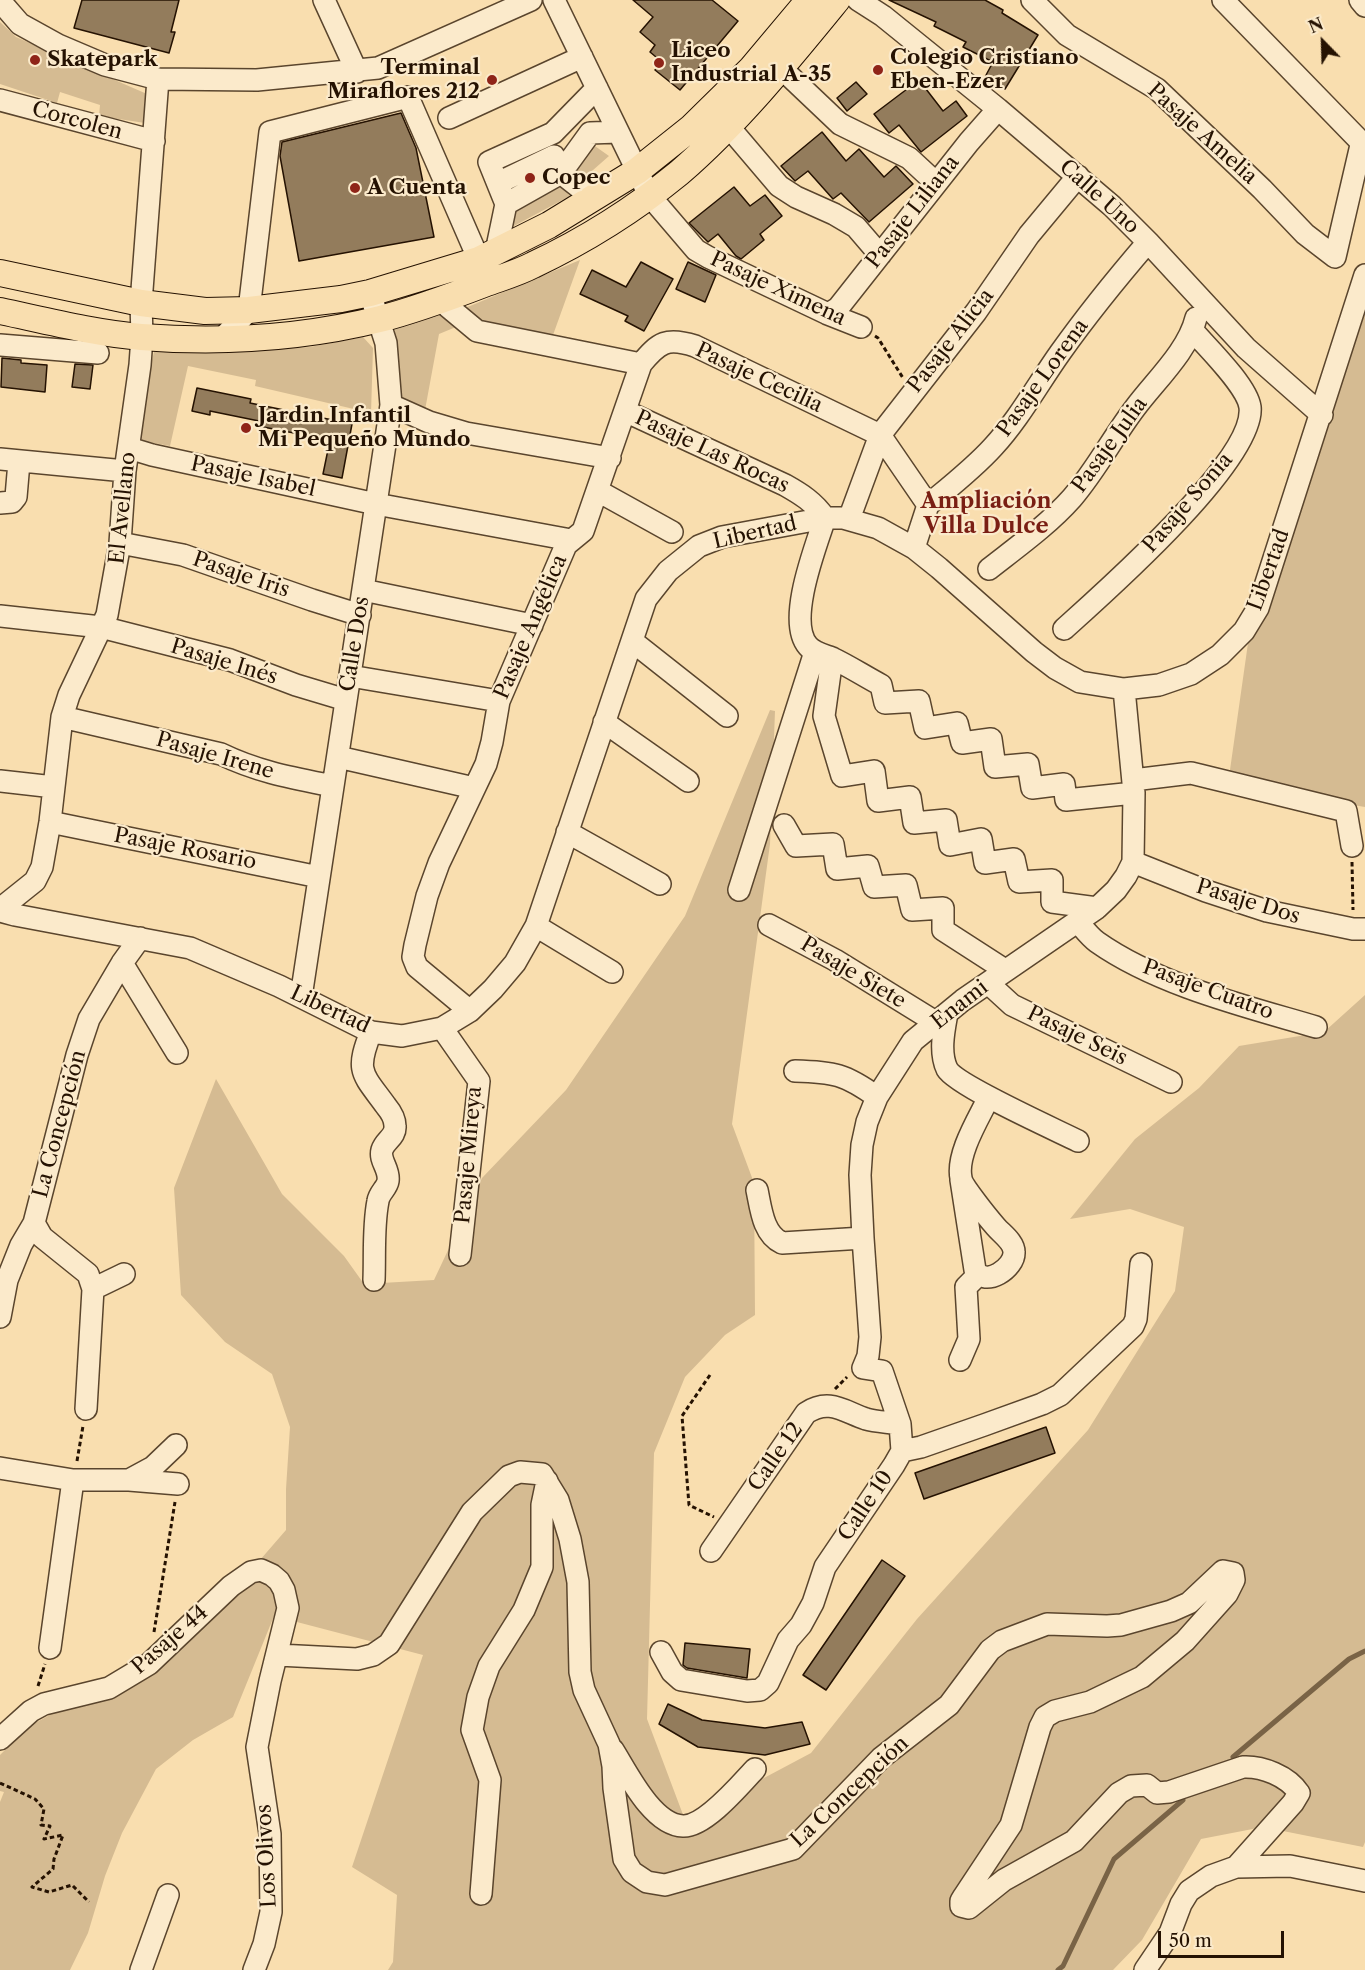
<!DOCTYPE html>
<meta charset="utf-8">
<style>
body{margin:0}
#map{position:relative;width:1365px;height:1970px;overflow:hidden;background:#f9deaf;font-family:"Libre Caslon Text",serif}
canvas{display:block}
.north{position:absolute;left:1293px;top:12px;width:60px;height:60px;-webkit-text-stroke:4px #fbeacb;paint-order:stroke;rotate:337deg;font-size:16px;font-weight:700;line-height:24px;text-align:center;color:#251202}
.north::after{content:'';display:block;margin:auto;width:21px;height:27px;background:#251202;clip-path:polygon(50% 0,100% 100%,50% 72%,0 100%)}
.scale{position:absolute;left:1158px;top:1931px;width:126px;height:27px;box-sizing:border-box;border:3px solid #251202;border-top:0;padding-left:8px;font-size:18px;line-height:21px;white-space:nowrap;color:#251202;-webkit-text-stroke:4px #fbeacb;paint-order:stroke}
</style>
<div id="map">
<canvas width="1365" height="1970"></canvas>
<div class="north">N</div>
<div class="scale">50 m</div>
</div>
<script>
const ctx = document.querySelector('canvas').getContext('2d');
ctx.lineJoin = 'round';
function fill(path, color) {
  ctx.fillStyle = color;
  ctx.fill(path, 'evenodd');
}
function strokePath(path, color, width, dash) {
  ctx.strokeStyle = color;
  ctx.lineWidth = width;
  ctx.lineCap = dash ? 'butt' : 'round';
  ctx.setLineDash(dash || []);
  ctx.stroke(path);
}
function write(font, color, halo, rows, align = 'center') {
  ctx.font = font + ' "Libre Caslon Text",serif';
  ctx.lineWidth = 4.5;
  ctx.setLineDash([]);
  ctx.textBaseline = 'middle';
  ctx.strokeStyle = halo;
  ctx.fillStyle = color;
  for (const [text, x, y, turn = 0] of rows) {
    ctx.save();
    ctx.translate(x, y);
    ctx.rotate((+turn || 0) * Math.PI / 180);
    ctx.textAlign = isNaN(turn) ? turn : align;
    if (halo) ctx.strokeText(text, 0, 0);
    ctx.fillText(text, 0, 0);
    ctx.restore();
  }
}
fill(new Path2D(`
 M0 22 16 37 147 94 145 123 99 116 100 105 60 92 57 103 0 84Z
 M592 144 609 156 584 178 572 169Z
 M559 186 570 196 512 227 514 210Z
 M580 260 553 335 468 322 439 334 425 410 392 404 395 328 470 306Z
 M1365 294V807L1228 784 1250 629Z
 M363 337 373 348 371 413 255 386 256 380 188 366 170 446 138 440 143 397 155 348 228 351 310 347Z
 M770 710 775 711 770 844 732 1124 754 1183 755 1315 725 1335 685 1377 654 1453 647 1719 685 1820 811 1753 917 1619 1088 1430 1175 1291 1184 1227 1130 1209 1070 1219 1135 1139 1199 1088 1239 1046 1324 1032 1365 995V1842L1363 1847 1263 1827 1201 1839 1142 1940 1113 1970H388L393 1962 397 1895 352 1867 423 1655 274 1616 233 1717 193 1740 156 1769 122 1833 105 1876 88 1933 70 1970H0V1802L4 1792 0 1791V1755L28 1727 108 1683V1688L188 1643 286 1530V1489L290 1427 272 1374 225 1342 181 1295 174 1188 216 1079 282 1194 344 1256 364 1284 434 1280 482 1178 566 1090 685 916Z`), '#d5bb92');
strokePath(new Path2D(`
 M1233 1757 1349 1659 1365 1651
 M1058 1970 1063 1966 1114 1859 1183 1800`), '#796346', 5);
const building = new Path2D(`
 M82 0H179L171 32H175L169 53 74 28Z
 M633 0H712L738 21 680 90 655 70 662 62 650 52 655 45 640 32 653 17Z
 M889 0H985L1003 10 1002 13 1038 35 1005 89 985 77 993 62 963 47 966 42 934 26 936 22Z
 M919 80 943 111 956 101 967 116 921 152 899 125 889 133 874 114Z
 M856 82 867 94 847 111 837 98Z
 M401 113 416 148 434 237 299 261 280 156 282 142Z
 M822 132 846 161 859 149 884 177 896 166 913 184 869 222 841 193 833 199 808 171 795 181 781 166Z
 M734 187 750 206 765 195 782 216 760 234 764 240 741 259 736 256 718 234 708 242 689 223Z
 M641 262 673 279 644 331 625 321 628 316 580 294 592 270 626 287Z
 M688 262 716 275 705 302 676 289Z
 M2 358 21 360V363L47 365 45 392 1 387Z
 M75 364 93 365 90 389 72 387Z
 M197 388 251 399 250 403 352 424 342 478 323 474 330 440 258 426 259 421 210 411V415L192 411Z
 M1046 1427 1055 1453 924 1499 915 1473Z
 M882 1560 905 1576 826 1690 803 1675Z
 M685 1643 750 1649 747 1678 687 1668 683 1665Z
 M668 1704 702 1720 765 1728 802 1722 810 1744 765 1755 698 1747 659 1724Z`);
fill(building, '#937c5c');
strokePath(building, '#251202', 1.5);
const minor = new Path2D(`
 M324 0 357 72
 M554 0 649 195 696 250 708 257 828 314 861 327
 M858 0 883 16 998 109 1112 206 1148 242 1246 348 1322 415
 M1032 0 1067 35 1157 89 1262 189 1305 234 1335 257 1361 145 1359 140 1223 0
 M1360 0 1365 6
 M0 1 20 24 58 45 105 65 158 79 257 80 378 68 531 0
 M781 68 840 124 909 158 936 183
 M0 100 154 141
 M449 118 582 57
 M728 126 779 186 796 197 834 214 856 227 880 255
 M561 173 590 133 618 132
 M498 183 554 156 561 173
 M506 204 489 162 553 133 597 88
 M496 252 506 204 561 173 594 199
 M441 301 477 331 641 364
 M828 314 838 308 969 142 998 109
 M222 339 249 310 270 132 408 97 479 260
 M0 345 98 353
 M391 405 429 422 466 433 610 458
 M625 411 785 485C801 494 814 502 825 518 816 546 786 621 808 646 814 653 824 655 832 658 849 666 864 676 881 685L885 703 919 701 925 728 957 723 962 743 991 739 995 767 1028 764 1032 788 1064 784 1066 800 1134 793
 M129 448 152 455 376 504 571 540
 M0 459 125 471
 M598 491 672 532
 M0 503 12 502 16 497 19 462
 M849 519 880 435 976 312 1029 235 1078 176
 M120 543 183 555 312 600 360 615
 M914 548 928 505
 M989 569C1017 547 1048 525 1072 498 1096 470 1113 437 1135 408 1155 381 1188 351 1196 318
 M363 590 532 625
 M0 616 101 627 230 660 296 685 346 700
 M1064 629C1104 593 1256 459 1250 407 1247 386 1208 348 1193 331
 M632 641 727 716
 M832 658 824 716 842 776 874 771 878 801 910 797 914 823 946 820 950 845 981 839 985 863 1014 859 1019 882 1052 880V902L1097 908
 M350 676 499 701
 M62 717 221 754C258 772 293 778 333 786
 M604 722 688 781
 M338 757 474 788
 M1133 780 1191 773 1346 811 1352 846
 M0 781 54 787
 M50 822 319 877
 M784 825 796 846 833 844 837 869 868 866 874 887 906 885 912 910 943 908V930L1005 970
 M567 832 660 884
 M1133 862 1206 891 1267 911 1353 929H1365
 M739 890 815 652
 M0 909 35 881 42 867 50 822 62 717 69 695 107 615 120 543 125 471 140 365 142 337 141 303 158 79
 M0 911 15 915 190 948 279 986 371 1032 402 1036 442 1028 470 1011 493 989 515 963 536 926 646 599 668 571 699 546 722 537 825 518H843L878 528 914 548 939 568 1034 652 1055 668 1080 682 1124 689 1159 685 1191 674 1220 655 1244 631 1258 608 1365 275
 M1078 922C1084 929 1090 937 1097 942 1158 985 1245 1006 1316 1027
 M769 925 835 960 937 1023
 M536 926 612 972
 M122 963 177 1053
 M988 983 1012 1005 1171 1082
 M301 997 391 405 386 343 370 293
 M470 1011 417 967 413 957 415 945 427 896 439 863 486 764 492 742 499 701 566 545 583 531 641 364C659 342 667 337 695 346L880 435 928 505C951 486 974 468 993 447 1019 419 1038 384 1060 353 1087 315 1117 278 1148 242
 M947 1013C944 1030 939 1052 947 1069 956 1085 1056 1130 1078 1141
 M442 1028 479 1081 460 1255
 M371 1032C355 1072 362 1073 386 1106 391 1112 395 1118 395 1126 396 1137 385 1140 382 1150 379 1161 390 1169 388 1181 387 1188 379 1193 378 1201 373 1226 375 1254 374 1280
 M795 1071C834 1072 845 1074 877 1097
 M961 1180 975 1270C985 1288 1015 1268 1014 1252 1014 1242 1002 1234 996 1227 989 1219 962 1186 961 1178 956 1154 979 1118 989 1097
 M757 1190C761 1209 763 1234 782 1243L863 1238
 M34 1223 42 1237 88 1274 93 1289 86 1409
 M93 1289 124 1274
 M0 1317 7 1280 21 1245 34 1223 77 1055 89 1019 122 963 140 938
 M960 1360 969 1339 966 1287 978 1275
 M902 1451 921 1447 984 1425 1042 1404 1060 1395 1133 1326 1136 1319 1141 1264
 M0 1468 73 1480H129L178 1484
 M129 1480 153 1467 176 1445
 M711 1551 806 1413C829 1398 843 1411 866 1419 876 1422 889 1422 900 1424
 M50 1648 73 1480
 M661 1652 672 1672 681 1680 747 1691 760 1690 768 1683 788 1640 801 1625 813 1603 825 1567 894 1465 902 1451 900 1424 882 1371 863 1368 868 1356 870 1337 863 1238 860 1175 862 1145 867 1122 877 1097 913 1041 963 1000 1097 908 1116 890 1126 876 1133 862 1134 793 1124 689
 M278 1655 357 1659 373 1655 389 1644 472 1512 509 1476 520 1472 542 1474 558 1500 570 1539 578 1582 580 1672 584 1690 609 1744 613 1766 614 1788 624 1859 632 1872 647 1882 665 1885 793 1849 881 1758 949 1705 990 1650 1002 1641 1047 1624 1107 1626 1121 1625 1171 1611 1189 1603 1223 1571 1233 1573 1234 1580 1227 1594 1185 1641 1142 1677 1090 1702 1055 1711 1045 1717 1040 1727 1011 1825 964 1896 961 1901V1906L969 1908 1004 1880 1074 1841 1119 1793 1131 1786 1147 1785 1157 1793 1169 1792 1243 1767C1262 1766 1288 1776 1299 1793L1293 1803 1236 1867
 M0 1739 31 1711 44 1704 109 1688 149 1664 231 1586 251 1572 261 1570 272 1575 279 1581 284 1590 288 1608 270 1681 257 1747 270 1834 271 1912 264 1944 254 1970
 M613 1750C627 1772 652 1825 683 1826 705 1827 740 1785 755 1769
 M481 1894 490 1780 472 1730 478 1697 489 1666 524 1610 542 1567V1505L547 1481
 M141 1970 168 1895
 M1145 1970 1170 1933 1181 1904 1189 1891 1211 1876 1236 1867 1290 1866 1365 1881`);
const major = new Path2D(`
 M0 273 141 303 205 311 249 310 341 299 370 293 479 260 549 225 637 171 691 128 751 69 809 0
 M0 311C47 321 94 333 141 337 220 343 303 338 380 319 415 310 450 297 484 284 500 278 518 273 533 265 584 241 635 209 679 173 738 122 788 60 837 0`);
strokePath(minor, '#5a452d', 24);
strokePath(major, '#251202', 28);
strokePath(new Path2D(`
 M875 336 878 338 903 378
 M1352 862 1353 910
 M710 1375 682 1416 689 1505 714 1517
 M835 1389 847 1377
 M77 1461 83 1426
 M154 1632 175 1502
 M38 1686 45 1664
 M0 1783 35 1799 44 1809 41 1825 50 1826 44 1839 63 1835 54 1859 53 1869 32 1887 49 1892 72 1885 89 1902`), '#251202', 3, [4.5, 3]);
strokePath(minor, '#fbeacb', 21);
strokePath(major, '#f9deaf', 26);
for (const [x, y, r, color] of [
 [35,60,6,"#8f2418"],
 [659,63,6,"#8f2418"],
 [878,70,6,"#8f2418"],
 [492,80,6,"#8f2418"],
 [530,178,6,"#8f2418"],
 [355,188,6,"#8f2418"],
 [246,428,6,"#8f2418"]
]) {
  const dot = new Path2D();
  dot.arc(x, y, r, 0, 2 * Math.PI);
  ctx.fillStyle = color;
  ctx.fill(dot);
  strokePath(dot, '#fbeacb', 2);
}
write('bold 21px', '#251202', '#fbeacb', [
 ["Liceo",671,51],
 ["Industrial A-35",671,75],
 ["Colegio Cristiano",890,58],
 ["Eben-Ezer",890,82],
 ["Skatepark",47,60],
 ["Terminal",480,68,"right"],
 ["Miraflores 212",480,92,"right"],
 ["Copec",542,178],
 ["A Cuenta",367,188],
 ["Jardin Infantil",258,416],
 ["Mi Pequeño Mundo",258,440]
], 'left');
write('21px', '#251202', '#fbeacb', [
 ["Corcolen",77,121,15],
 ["Pasaje Amelia",1202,134,42],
 ["Calle Uno",1099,197,42],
 ["Pasaje Liliana",913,212,-52],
 ["Pasaje Ximena",778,289,25],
 ["Pasaje Alicia",951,341,-52],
 ["Pasaje Cecilia",759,378,25],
 ["Pasaje Lorena",1043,378,-54],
 ["Pasaje Julia",1110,445,-54],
 ["Pasaje Las Rocas",712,452,25],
 ["Pasaje Isabel",253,477,12],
 ["Pasaje Sonia",1188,503,-49],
 ["El Avellano",123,508,-84],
 ["Libertad",755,533,-13],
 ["Libertad",1269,570,-70],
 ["Pasaje Iris",241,575,19],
 ["Pasaje Angélica",531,627,-67],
 ["Calle Dos",355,644,-81],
 ["Pasaje Inés",224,662,17],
 ["Pasaje Irene",215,756,16],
 ["Pasaje Rosario",185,849,11],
 ["Pasaje Dos",1248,902,17],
 ["Pasaje Siete",853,973,31],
 ["Pasaje Cuatro",1208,990,20],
 ["Enami",960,1005,-38],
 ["Libertad",330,1010,25],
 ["Pasaje Seis",1077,1036,26],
 ["La Concepción",60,1124,-75],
 ["Pasaje Mireya",469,1155,-85],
 ["Calle 12",776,1457,-55],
 ["Calle 10",866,1506,-56],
 ["Pasaje 44",170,1640,-41],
 ["La Concepción",850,1792,-43],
 ["Los Olivos",267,1856,-93]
]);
write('bold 22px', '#7a1f14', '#fbeacb', [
 ["Ampliación",986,502],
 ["Villa Dulce",986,527]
]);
</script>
